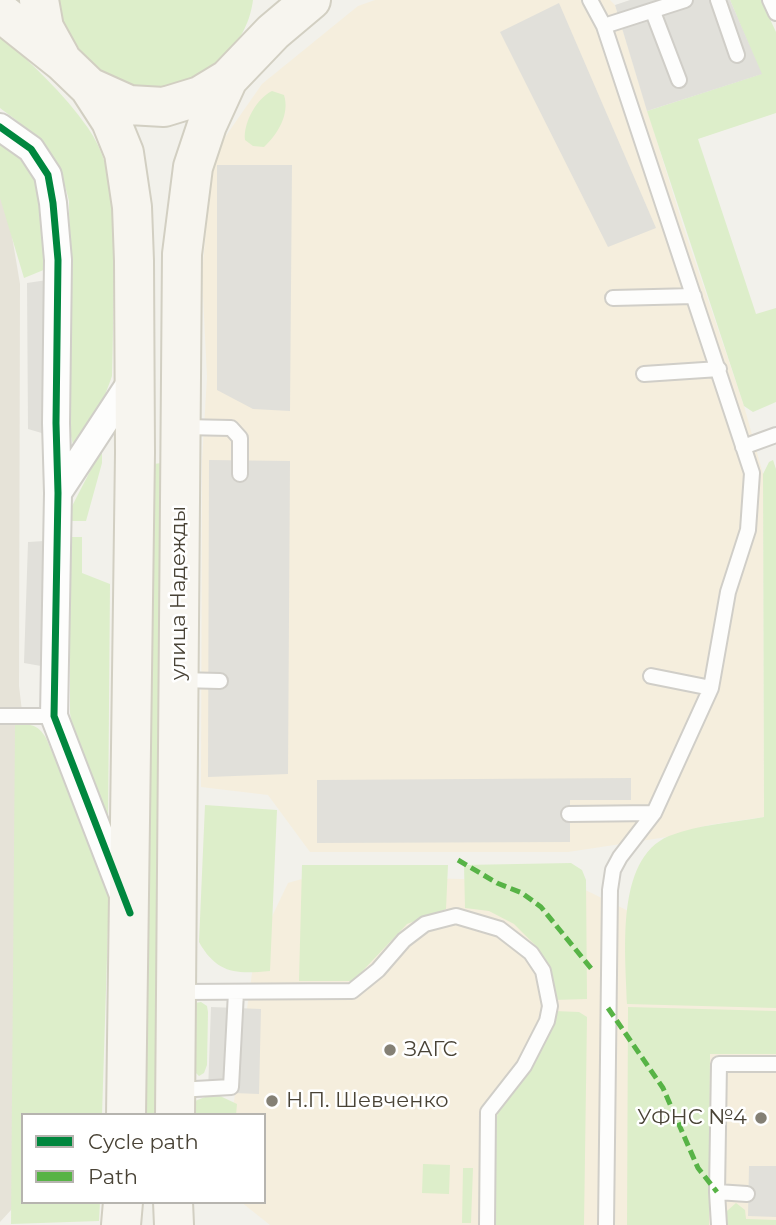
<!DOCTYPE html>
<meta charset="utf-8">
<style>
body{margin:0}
#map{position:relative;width:776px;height:1225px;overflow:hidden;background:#f2f1eb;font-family:Montserrat,sans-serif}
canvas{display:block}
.legend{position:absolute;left:21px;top:1113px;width:245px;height:91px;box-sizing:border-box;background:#fff;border:2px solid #b6b4af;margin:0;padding:9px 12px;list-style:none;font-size:21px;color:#494336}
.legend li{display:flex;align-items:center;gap:14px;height:35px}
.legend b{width:35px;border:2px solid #b6b4af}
</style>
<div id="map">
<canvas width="776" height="1225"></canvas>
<ul class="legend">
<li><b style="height:9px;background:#00873e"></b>Cycle path</li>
<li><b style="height:9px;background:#57b346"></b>Path</li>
</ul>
</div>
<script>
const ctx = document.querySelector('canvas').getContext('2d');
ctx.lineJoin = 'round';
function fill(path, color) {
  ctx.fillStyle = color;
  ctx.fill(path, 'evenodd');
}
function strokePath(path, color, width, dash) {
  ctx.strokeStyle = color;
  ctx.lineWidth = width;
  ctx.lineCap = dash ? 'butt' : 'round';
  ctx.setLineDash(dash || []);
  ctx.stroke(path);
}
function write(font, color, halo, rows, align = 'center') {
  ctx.font = font + ' Montserrat,sans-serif';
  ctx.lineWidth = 5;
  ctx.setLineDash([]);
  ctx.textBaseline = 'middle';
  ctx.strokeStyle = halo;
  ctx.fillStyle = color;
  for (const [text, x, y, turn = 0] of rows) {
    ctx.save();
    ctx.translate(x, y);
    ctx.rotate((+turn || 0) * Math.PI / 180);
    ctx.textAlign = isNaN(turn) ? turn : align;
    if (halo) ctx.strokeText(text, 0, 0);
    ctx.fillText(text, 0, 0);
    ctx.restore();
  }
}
fill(new Path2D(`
 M0 179 3 182 20 284 19 686 46 911 23 1115V1197L0 1222Z`), '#e6e3d8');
fill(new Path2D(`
 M375 0H610L615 5 683 226 744 406 763 474 764 817 709 825 667 837 568 852H310L268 795 201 787 202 461 207 377 202 275 210 180 216 150 262 84 358 6Z
 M316 875 569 882 698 945 776 953V1225H270L241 1202H264V1115H232L255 952 288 883Z`), '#f5eedd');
fill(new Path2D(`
 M53 0H253C246 57 186 98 129 84 123 83 116 78 110 75 104 72 96 70 91 65 70 48 62 25 53 0Z
 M730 0H761L776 32V113L698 139 756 314 776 308V402L753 412 744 406 647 111 761 74Z
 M0 34C31 64 64 93 88 128 119 173 114 228 114 279 113 312 113 344 112 376 104 399 92 430 73 445L71 436 69 201C58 153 38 136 0 108Z
 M272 91 284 95C290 114 278 134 264 147L253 146 245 140C243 123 257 98 272 91Z
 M3 143C49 174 41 219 46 269L24 278 0 198V144Z
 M102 448V463L86 521H69V512Z
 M773 460 776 469V1008L627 1004C626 956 614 859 669 836 700 824 732 823 764 817L763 474 769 462Z
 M161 463 157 1115H144L154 464Z
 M70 537H82V573L110 584 108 828 74 738 70 713Z
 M15 724C30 724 38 724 46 738L99 860 109 894 102 1115H23V1202H100L99 1221 11 1224Z
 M205 805 277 810 270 971C236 974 217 974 199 942Z
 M571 863 582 870 586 880 587 999 553 1000 549 970 538 948 514 924 489 911 465 908 464 865Z
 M302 865H448L446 909 407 924 353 981H299Z
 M201 1002 207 1006 208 1012 207 1065 204 1073 199 1076 192 1069 193 1011 195 1003Z
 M628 1007 776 1011V1054H710L709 1225H627Z
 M554 1011 579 1012 587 1017 584 1225H495L496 1119 502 1102 542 1049 551 1029Z
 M210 1095 220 1096 237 1104 236 1115H192L195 1101Z
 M423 1164 450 1165 449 1194 422 1193Z
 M463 1168H473L471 1223H462Z
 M736 1203 745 1210 746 1219 776 1220V1225H727V1211Z`), '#ddeeca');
fill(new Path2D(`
 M630 0H730L762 74 647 111 615 5Z
 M559 3 656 228 608 247 500 32Z
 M217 165H292L290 411 253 409 217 390Z
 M47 280 45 434 28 429 27 283Z
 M209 460 290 461 288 774 208 777Z
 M44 541 41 666 24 663 28 542Z
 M631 778V800H570V842L317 843V780Z
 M211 1007 261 1009 259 1094 208 1092Z
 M749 1166H776V1217L748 1216Z`), '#e1e0da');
const lane = new Path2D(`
 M590 0 604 26 752 473 748 530 728 592 711 688 654 813 620 857 613 870 610 890 606 1225
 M718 0 737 55
 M770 0 776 13
 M653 12 679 80
 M604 26 685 0
 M613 298 694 296
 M644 374 719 369
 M183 427 231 428 240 438V474
 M743 447 776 435
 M651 676 711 688
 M180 680 220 681
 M0 716H54
 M569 814 654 813
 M179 992 352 991 378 970 404 940 425 924 456 916 500 929 531 953 543 971 550 1006 547 1021 524 1066 488 1112 487 1225
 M177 1090 231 1087 236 992
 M717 1192 747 1194
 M719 1225 717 1192 719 1064H776`);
const street = new Path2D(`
 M0 127 31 149 48 175 53 203 58 260 56 423 58 493 54 716 123 895
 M58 493 134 377`);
const secondary = new Path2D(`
 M39 0 44 28 60 57
 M0 12 63 62 89 87 129 105 164 107 200 96 228 79 273 32 311 0
 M89 87 111 121 124 153 132 207 134 261 135 453 126 1115
 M175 1115 182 254 193 167 207 125 228 79
 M173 1202 174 1225
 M121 1225 123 1202`);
strokePath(lane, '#d0cec8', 18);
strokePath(street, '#d0cec8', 30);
strokePath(secondary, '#d2cfc2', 42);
strokePath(lane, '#fdfdfc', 14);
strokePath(street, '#fdfdfc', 26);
strokePath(secondary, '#f7f5ef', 38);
strokePath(new Path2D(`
 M458 860 497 883 522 893 541 907 594 972
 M608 1008 663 1088 698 1168 717 1192`), '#57b346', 5, [10, 5]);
strokePath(new Path2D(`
 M0 127 31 149 48 175 53 203 58 260 56 423 58 493 54 716 130 913`), '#00873e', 7);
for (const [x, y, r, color] of [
 [390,1050,7,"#848075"],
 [272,1101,7,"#848075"],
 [761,1118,7,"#848075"]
]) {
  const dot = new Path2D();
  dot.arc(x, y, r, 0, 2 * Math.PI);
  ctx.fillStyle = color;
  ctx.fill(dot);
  strokePath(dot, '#fff', 2.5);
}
write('21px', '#494336', '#fff', [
 ["улица Надежды",179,593,-90]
]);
write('21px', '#494336', '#fff', [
 ["ЗАГС",404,1050],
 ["Н.П. Шевченко",286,1101],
 ["УФНС №4",747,1118,"right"]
], 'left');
</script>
